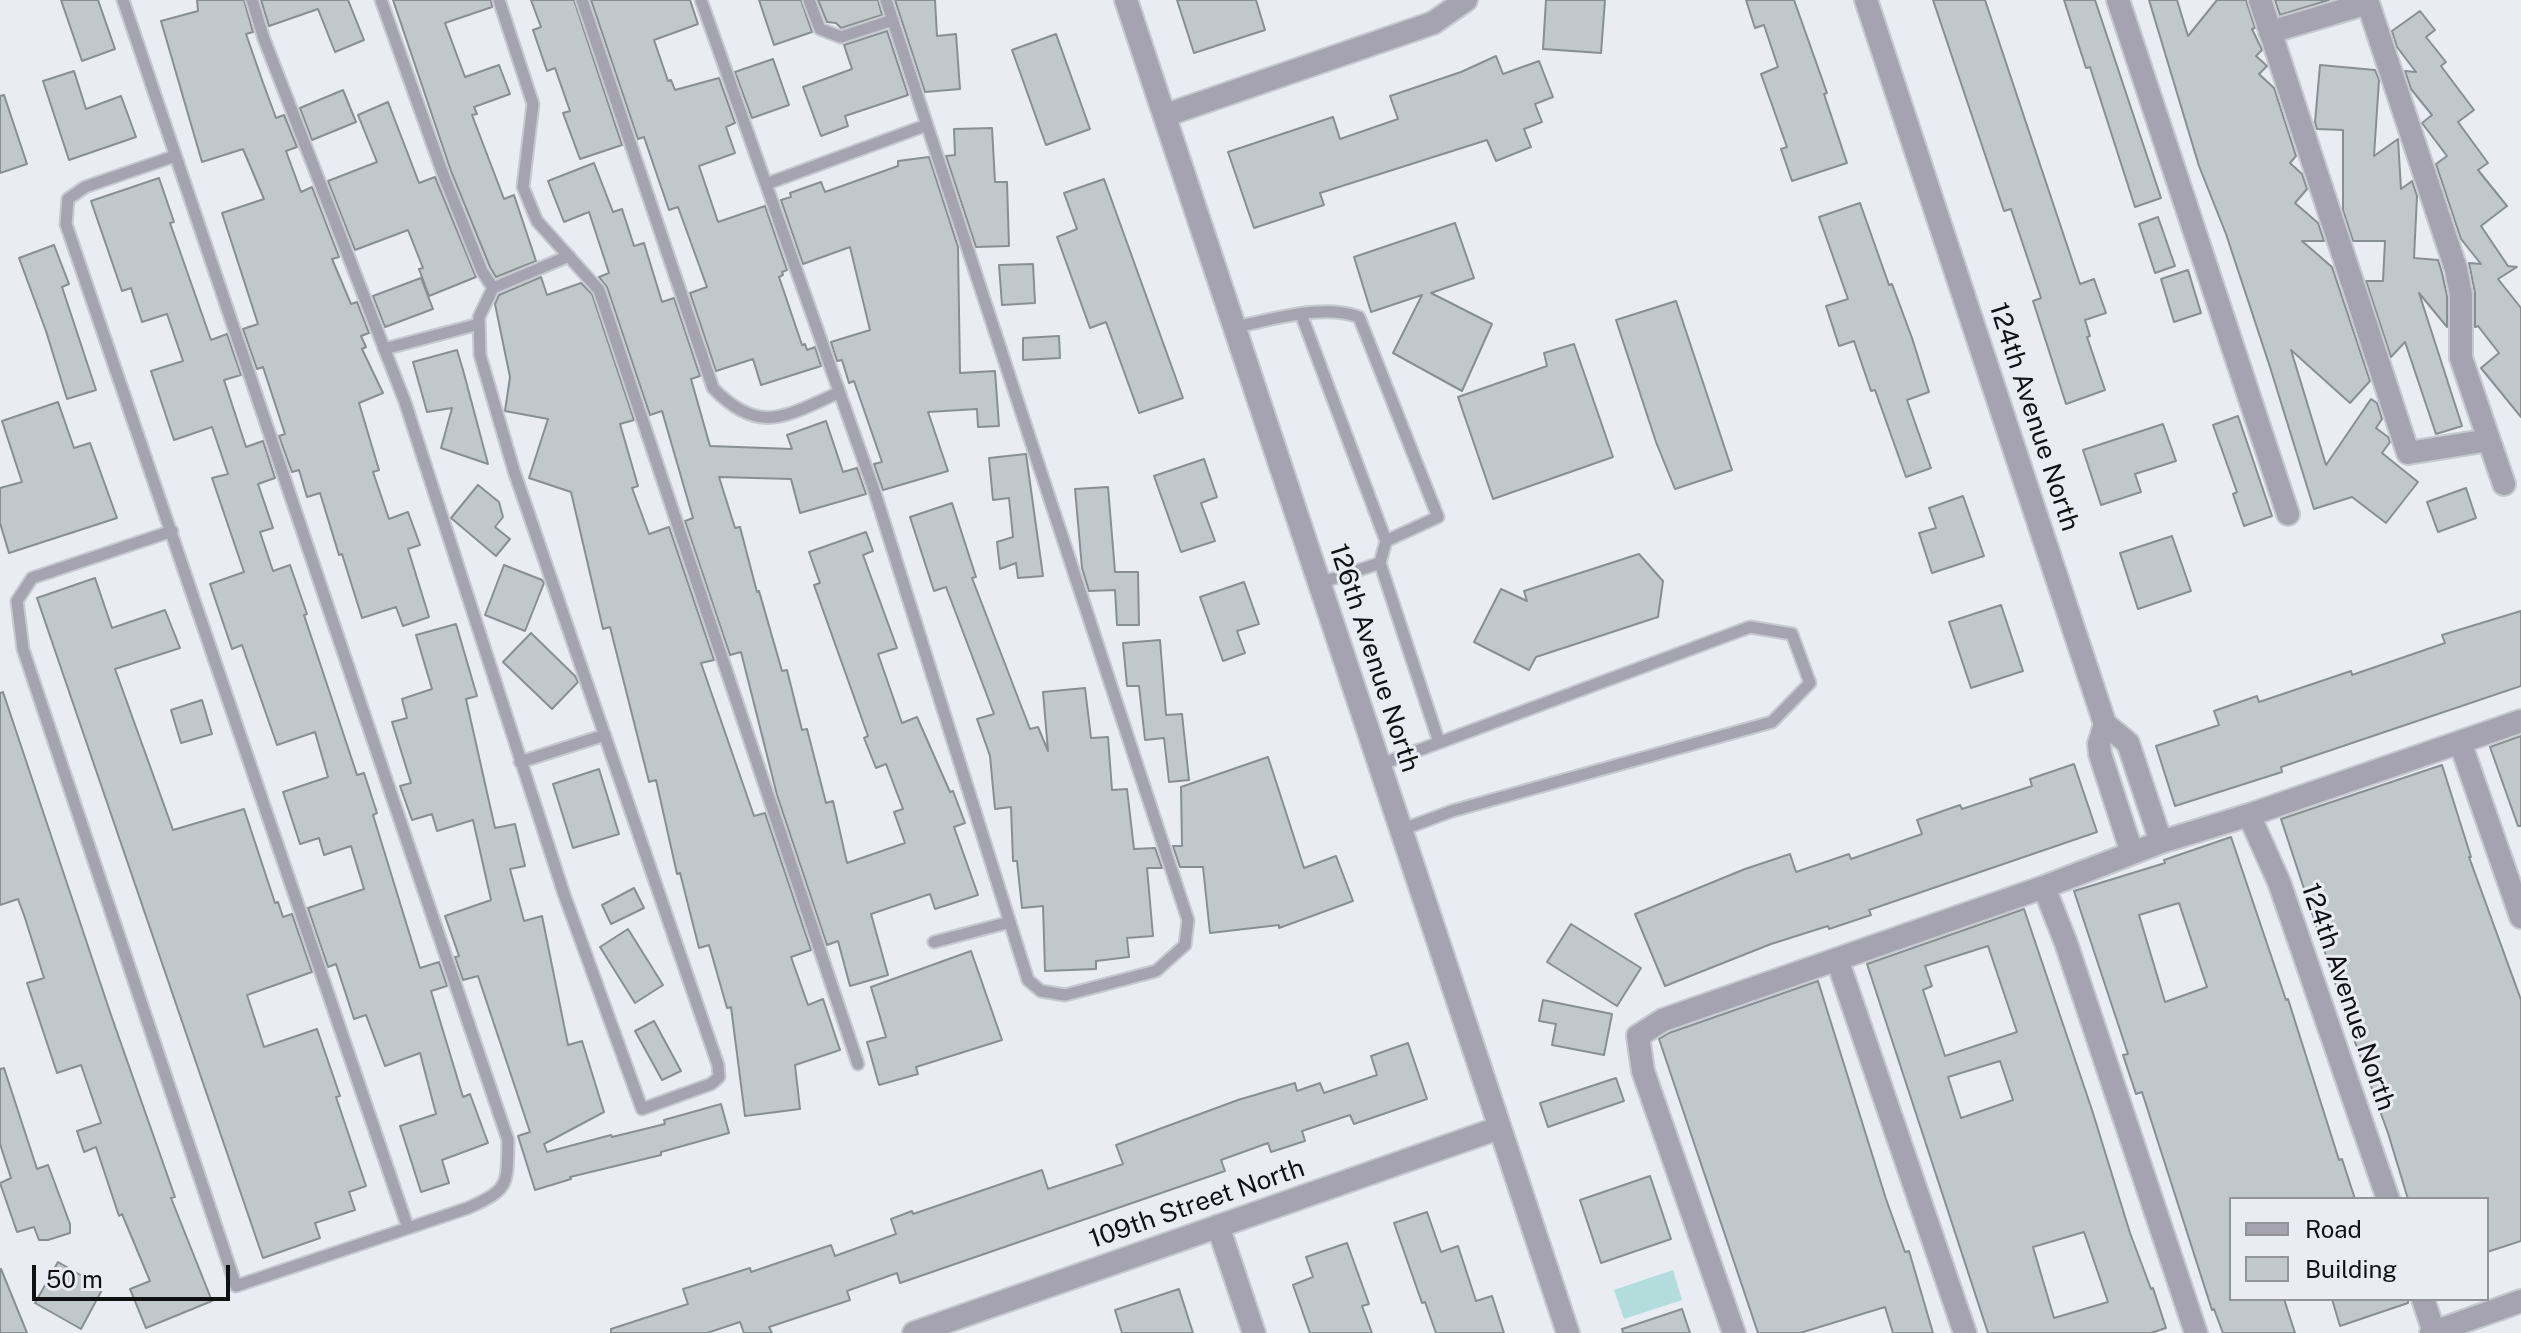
<!DOCTYPE html>
<style>
body{margin:0}
#map{position:relative;width:2521px;height:1333px;overflow:hidden;background:#e9ecf3;font-family:"Public Sans",sans-serif}
canvas{display:block}
.legend{position:absolute;left:2229px;top:1197px;width:260px;height:104px;box-sizing:border-box;background:#e9ecf3;border:2px solid #929499;margin:0;padding:10px 14px;list-style:none;font-size:24px;color:#101113}
.legend li{display:flex;align-items:center;gap:16px;height:40px}
.legend b{width:40px;border:2px solid #929499}
.scale{position:absolute;left:32px;top:1265px;width:198px;height:36px;box-sizing:border-box;border:4px solid #101113;border-top:0;padding-left:10px;font-size:24px;line-height:28px;white-space:nowrap;color:#101113;-webkit-text-stroke:6px #e9ecf3;paint-order:stroke}
</style>
<div id="map">
<canvas width="2521" height="1333"></canvas>
<ul class="legend">
<li><b style="height:10px;background:#a6a3b1"></b>Road</li>
<li><b style="height:22px;background:#c0c8cc"></b>Building</li>
</ul>
<div class="scale">50 m</div>
</div>
<script>
const ctx = document.querySelector('canvas').getContext('2d');
ctx.lineJoin = 'round';
function fill(path, color) {
  ctx.fillStyle = color;
  ctx.fill(path, 'evenodd');
}
function strokePath(path, color, width, dash) {
  ctx.strokeStyle = color;
  ctx.lineWidth = width;
  ctx.lineCap = dash ? 'butt' : 'round';
  ctx.setLineDash(dash || []);
  ctx.stroke(path);
}
function write(font, color, halo, rows, align = 'center') {
  ctx.font = font + ' "Public Sans",sans-serif';
  ctx.lineWidth = 6;
  ctx.setLineDash([]);
  ctx.textBaseline = 'middle';
  ctx.strokeStyle = halo;
  ctx.fillStyle = color;
  for (const [text, x, y, turn = 0] of rows) {
    ctx.save();
    ctx.translate(x, y);
    ctx.rotate((+turn || 0) * Math.PI / 180);
    ctx.textAlign = isNaN(turn) ? turn : align;
    if (halo) ctx.strokeText(text, 0, 0);
    ctx.fillText(text, 0, 0);
    ctx.restore();
  }
}
fill(new Path2D(`
 M1673 1270 1682 1300 1624 1319 1614 1290Z`), '#b3dcdc');
const building = new Path2D(`
 M61 0H98L115 49 82 61Z
 M197 0H244L253 32 246 34 262 80 276 118 284 115 297 147 286 151 301 192 312 187 339 257 332 259 351 304 357 302 369 333 361 336 366 347 362 349 383 393 359 403 379 470 373 472 389 519 408 512 420 545 408 549 429 617 403 626 396 607 362 618 342 554 339 555 320 493 307 497 299 470 292 472 279 436 285 434 263 367 257 369 243 329 258 324 222 213 264 199 243 149 202 162 161 21 198 11Z
 M261 0H348L364 40 335 52 318 9 269 26Z
 M393 0H491L492 7 445 23 465 77 499 65 510 94 474 107 477 114 472 115 504 199 514 195 536 261 496 277 490 267 451 171Z
 M531 0H574L622 145 580 159 563 113 570 111 555 68 547 71 533 30 541 27Z
 M591 0H690L698 24 654 40 668 81 671 80 675 90 719 78 735 123 726 127 735 153 699 166 718 222 765 206 787 270 782 272 783 275 779 277 802 345 805 344 807 350 815 347 821 366 761 385 753 359 716 371 690 293 707 287 678 207 669 210 644 137 638 139Z
 M759 0H801L812 32 774 45Z
 M818 0H878L882 15 841 28 836 23 827 22Z
 M895 0H935L937 36 956 34 960 89 925 92Z
 M1177 0H1256L1265 30 1194 53Z
 M1546 0H1605L1601 53 1543 49Z
 M1746 0H1794L1827 93 1824 94 1847 163 1792 181 1781 149 1787 147 1761 74 1778 67 1764 25 1755 28Z
 M1933 0H1985L2080 284 2094 279 2106 313 2085 320 2090 336 2087 337 2105 390 2066 404 2033 301 2041 298 2011 209 2004 211Z
 M2064 0H2095L2161 198 2135 207 2090 67 2086 68Z
 M2149 0H2177L2188 36 2217 0H2246L2255 28 2252 29 2262 50 2256 56 2267 66 2259 74 2274 88 2296 156 2290 163 2302 174 2307 189 2295 203 2318 223 2324 241H2302L2332 267 2370 381 2350 403 2291 350 2326 465 2371 399 2377 403 2382 419 2376 428 2388 437 2390 442 2382 453 2418 482 2386 523 2352 497 2314 509 2270 367 2226 234 2199 166Z
 M2275 0H2329L2280 15Z
 M2420 11 2435 30 2426 37 2446 62 2441 66 2474 110 2458 122 2488 163 2478 170 2507 206 2481 226 2508 266 2517 267 2498 279 2521 308V417L2481 368 2499 353 2478 326 2475 327V293L2469 263 2481 264 2461 239 2436 164 2447 156 2422 123 2432 115 2411 89 2405 71 2416 72 2397 47 2392 31Z
 M887 31 908 95 845 116 848 126 821 136 803 87 852 69 844 45Z
 M1056 34 1090 129 1046 145 1012 50Z
 M1496 56 1503 74 1539 61 1553 97 1535 104 1542 122 1524 129 1531 147 1496 161 1487 140 1320 193 1324 205 1254 228 1228 152 1333 117 1340 139 1398 119 1390 96 1461 72Z
 M773 59 789 105 752 118 735 72Z
 M2320 65 2375 70 2379 80 2374 156 2398 139 2401 189 2412 181 2417 196 2414 258 2438 260 2442 273 2447 296V327L2419 293 2462 426 2436 434 2405 342 2391 357 2366 281H2383L2385 241H2353L2343 210V130L2317 129 2315 122Z
 M74 71 86 109 121 96 136 137 69 160 43 81Z
 M343 90 356 122 312 140 300 108Z
 M4 95 27 164 0 173V96Z
 M388 102 419 183 435 177 476 277 429 296 419 269 423 268 408 230 355 250 328 181 377 162 358 115Z
 M992 128 995 182H1007L1009 246 976 247 946 156 955 155 954 129Z
 M929 157 958 247 960 373 995 371 999 426 978 427 977 409 928 412 948 471 883 490 874 464 882 462 854 381 849 383 842 360 837 361 831 342 870 330 850 247 803 264 781 200 791 197 790 193 821 182 825 192 898 166V161Z
 M594 163 613 212 622 209 634 246 644 243 662 302 674 298 700 376 691 379 710 446 792 449 787 435 826 421 843 472 857 468 866 494 800 513 791 479 719 477 735 528 740 527 757 592 759 591 782 671 787 670 802 730 807 729 826 803 833 801 847 863 905 843 894 812 903 809 886 764 876 768 864 738 868 736 814 585 820 583 809 552 866 532 873 551 863 555 897 648 878 654 902 723 917 717 950 792 953 791 965 823 954 827 978 895 935 909 930 894 871 914 888 975 850 986 838 941 827 945 777 795 741 652 730 655 685 521 693 518 662 411 650 415 607 287 599 277 609 273 589 212 564 222 548 181Z
 M159 178 174 222 170 223 211 340 227 334 241 375 224 380 246 447 263 441 275 478 258 484 273 528 260 532 273 571 290 565 307 614 304 615 357 775 364 773 377 813 373 815 420 968 439 962 447 986 431 991 463 1097 470 1094 488 1143 442 1160 449 1183 421 1192 400 1126 436 1114 420 1053 385 1066 366 1015 354 1019 336 964 328 967 308 908 364 889 351 846 324 855 319 838 300 844 283 792 328 777 315 732 277 745 242 645 232 649 210 584 244 572 212 478 228 474 212 427 174 440 151 371 183 361 167 314 142 322 131 288 122 291 91 201Z
 M1104 179 1183 398 1139 413 1106 322 1090 328 1057 237 1077 229 1064 193Z
 M1860 203 1889 285 1892 284 1912 338 1929 392 1907 400 1931 468 1906 477 1875 390 1871 391 1854 341 1839 346 1826 306 1848 299 1819 217Z
 M2158 217 2175 266 2155 273 2139 224Z
 M1455 223 1474 278 1431 293 1492 324 1462 391 1393 353 1422 295 1371 312 1354 257Z
 M54 245 69 284 62 287 96 390 67 399 46 331 19 258Z
 M1033 264 1035 303 1002 305 999 265Z
 M2188 270 2201 313 2174 322 2161 279Z
 M541 277 547 295 581 283 592 294 634 420 620 424 638 486 632 488 649 534 669 527 714 660 701 663 754 816 765 813 811 950 791 957 808 1005 823 999 840 1050 795 1065 800 1109 745 1116 731 1007 727 1008 709 945 699 948 680 873 677 874 656 780 649 782 610 627 603 629 571 492 529 478 548 419 505 411 510 377 495 304 499 295Z
 M421 278 433 309 385 327 373 296Z
 M1676 301 1732 470 1675 489 1656 442 1616 320Z
 M1059 336 1060 358 1023 360V338Z
 M1574 344 1613 457 1493 499 1458 397 1547 366 1544 353Z
 M457 350 463 370 488 464 441 448 452 408 427 412 413 362Z
 M58 402 74 448 90 443 117 518 9 553 0 523V488L22 482 2 421Z
 M2238 416 2272 516 2244 526 2233 494 2237 492 2213 425Z
 M2163 424 2176 461 2135 474 2141 492 2101 505 2083 450Z
 M1026 454 1043 576 1018 578 1016 563 1000 569 997 542 1013 537 1009 498 993 500 989 458Z
 M1204 459 1217 497 1201 503 1215 541 1181 552 1154 476Z
 M478 485 499 502 503 517 495 527 510 539 496 556 451 518Z
 M1108 487 1115 572H1138L1139 625H1117L1115 590 1089 591 1082 568 1075 489Z
 M2466 488 2476 518 2438 532 2427 502Z
 M1963 496 1984 556 1932 573 1919 533 1936 528 1929 508Z
 M952 503 976 577 972 578 1030 729 1038 727 1048 751 1043 692 1085 688 1091 738 1108 737 1112 790 1127 789 1134 849 1155 848 1162 868H1147L1153 936 1127 938 1129 957 1096 961V969L1045 971 1043 906 1022 908 1017 861H1013L1011 807 995 809 990 756 977 719 994 714 946 587 934 591 910 517Z
 M2172 536 2191 591 2138 609 2120 553Z
 M1639 554 1663 581 1658 617 1536 657 1529 670 1474 642 1501 589 1527 601 1524 591Z
 M504 565 542 580 544 583 525 631 485 615Z
 M95 578 112 628 165 610 180 648 115 669 173 830 244 809 275 903 278 902 283 917 292 914 312 972 247 995 264 1047 317 1029 340 1096 336 1097 366 1186 349 1192 355 1210 315 1223 320 1238 263 1258 37 598Z
 M1244 582 1259 624 1237 631 1245 653 1223 661 1200 597Z
 M2001 605 2023 671 1971 688 1949 622Z
 M2521 611V686L2281 767 2282 772 2175 806 2156 746 2219 725 2214 711 2257 696 2259 702 2351 671 2352 675 2445 643 2442 635Z
 M456 624 477 696 466 699 495 828 515 824 525 866 510 869 524 921 542 916 568 1045 582 1041 604 1112 544 1144 547 1152 611 1135 612 1137 665 1124 664 1120 721 1104 729 1133 661 1152V1155L570 1177 571 1179 535 1190 518 1136 530 1132 478 976 463 980 455 957 459 956 445 916 491 900 473 820 437 831 432 814 412 820 400 786 411 783 392 722 407 718 402 699 432 689 416 635Z
 M531 633 575 676 578 682 552 709 503 662Z
 M1160 640 1166 715 1182 714 1189 780 1169 782 1164 738 1145 740 1139 686H1127L1123 643Z
 M3 692 111 1015 175 1197 171 1198 212 1301 146 1328 130 1289 150 1281 122 1214 119 1216 96 1147 84 1152 77 1131 101 1123 81 1065 57 1073 27 983 44 978 25 918 18 899 0 905V693Z
 M202 700 212 734 181 743 171 710Z
 M2521 736V826H2518L2490 747Z
 M1268 757 1304 868 1336 856 1353 901 1279 928V925L1210 933 1203 867H1180L1173 846H1182L1181 787Z
 M2074 764 2097 832 1869 910 1871 915 1829 929 1828 926 1771 944 1665 986 1635 914 1745 869 1790 854 1796 872 1849 854 1851 859 1922 834 1917 820 1960 805 1962 809 2032 786 2030 779Z
 M2442 765 2471 857H2469L2521 1000V1241L2487 1252V1199H2408L2388 1133 2350 1028 2281 819Z
 M599 769 619 834 573 848 553 784Z
 M2231 837 2286 1000 2288 999 2339 1160 2342 1159 2355 1199H2231V1299H2284L2295 1333H2223L2214 1309 2212 1310 2142 1092 2136 1094 2123 1055 2128 1054 2074 891 2165 863 2164 860ZM2179 903 2207 987 2165 1002 2139 915Z
 M634 888 644 908 611 924 602 905Z
 M2024 909 2092 1110 2130 1233 2151 1289 2153 1288 2166 1328 2151 1333H1988L1867 964ZM1988 946 2017 1032 1945 1056 1923 990 1932 986 1925 966ZM2000 1061 2013 1100 1961 1118 1948 1077ZM2084 1232 2108 1302 2054 1318 2033 1247Z
 M1571 924 1641 968 1617 1006 1547 962Z
 M628 929 663 985 635 1003 600 947Z
 M971 951 1002 1040 916 1067 918 1074 879 1085 867 1042 886 1037 871 987Z
 M1818 981 1886 1199 1905 1252 1909 1251 1933 1333H1893L1885 1307 1800 1333H1758L1659 1039 1669 1033Z
 M1543 1000 1612 1014 1604 1055 1552 1045 1556 1024 1539 1021Z
 M654 1021 681 1071 662 1080 635 1031Z
 M1408 1043 1427 1099 1354 1124 1350 1115 1302 1131 1305 1141 1271 1152 1268 1143 1221 1160 1225 1171 900 1283 897 1273 847 1291 850 1300 769 1327 772 1333H744L740 1322 707 1333H611V1329L688 1304 683 1289 750 1268 751 1272 831 1245 835 1256 896 1234 891 1219 912 1211 913 1214 1042 1170 1048 1189 1123 1164 1116 1145 1238 1100 1295 1083 1297 1091 1320 1083 1324 1093 1377 1075 1371 1056Z
 M4 1068 37 1169 48 1165 70 1224V1233L48 1240H39L34 1227 17 1232 0 1183 11 1178 0 1144V1069Z
 M1616 1078 1624 1101 1548 1127 1540 1103Z
 M1650 1176 1671 1239 1601 1263 1580 1200Z
 M1427 1212 1441 1252 1458 1246 1476 1301 1492 1296 1504 1333H1436L1425 1302 1422 1303 1394 1223Z
 M1347 1243 1369 1304 1362 1306 1372 1333H1310L1293 1285 1313 1277 1306 1257Z
 M58 1262 103 1288 81 1329 35 1303Z
 M0 1269H1L27 1333H0Z
 M1179 1289 1193 1333H1122L1115 1310Z
 M2332 1299H2408V1303L2340 1326Z
 M1682 1309 1690 1333H1623L1622 1329Z`);
fill(building, '#c0c8cc');
strokePath(building, '#888f93', 2);
const lane = new Path2D(`
 M123 0 508 1140C507 1185 510 1189 468 1208L236 1286 23 649 17 601 32 578 172 531
 M252 0 264 39 405 402 564 894 642 1109 711 1084 719 1077 718 1065 514 471 480 355 479 317 493 288 569 256
 M381 0 443 174 482 271 493 288
 M499 0 533 104 523 187 537 221 599 290 858 1064
 M582 0 713 388C759 436 786 416 838 393
 M701 0 875 493 1028 980 1041 991 1065 995 1156 971 1185 945 1188 920 886 0
 M809 0 820 29 841 37 893 20
 M175 156 85 187 68 199 66 224 408 1228
 M766 184 927 125
 M1301 314 1386 541 1380 563
 M1235 327C1271 320 1324 303 1359 317L1438 517 1386 541
 M384 349 479 324
 M1320 583 1380 563 1439 742
 M520 762 605 735
 M1379 765 1750 627 1792 634 1810 683 1772 722 1452 811 1401 830
 M934 942 1010 922`);
const street = new Path2D(`
 M1126 0 1568 1333
 M1866 0 2105 724 2128 743 2161 842
 M2118 0 2288 514
 M2260 0 2408 453 2489 440
 M2367 0 2456 269 2461 295V358L2504 484
 M2270 32 2368 3
 M1166 115 1433 23 1466 0
 M2105 724 2099 744 2100 754 2132 853
 M2460 742 2521 917
 M2249 815 2279 882 2388 1199
 M2044 887 2066 943 2196 1333
 M1837 959 1965 1333
 M1218 1226 1254 1333
 M2423 1299 2434 1332
 M914 1333 1499 1128
 M1734 1333 1643 1071 1638 1036 1663 1020 2044 887 2161 842 2249 815 2521 721
 M2431 1333 2521 1301`);
strokePath(lane, '#c6c9cf', 15);
strokePath(street, '#c6c9cf', 26);
strokePath(lane, '#a6a3b1', 11);
strokePath(street, '#a6a3b1', 22);
write('26px', '#101113', '#e9ecf3', [
 ["124th Avenue North",2034,417,72],
 ["126th Avenue North",1374,658,72],
 ["124th Avenue North",2348,997,71],
 ["109th Street North",1197,1204,-19]
]);
</script>
